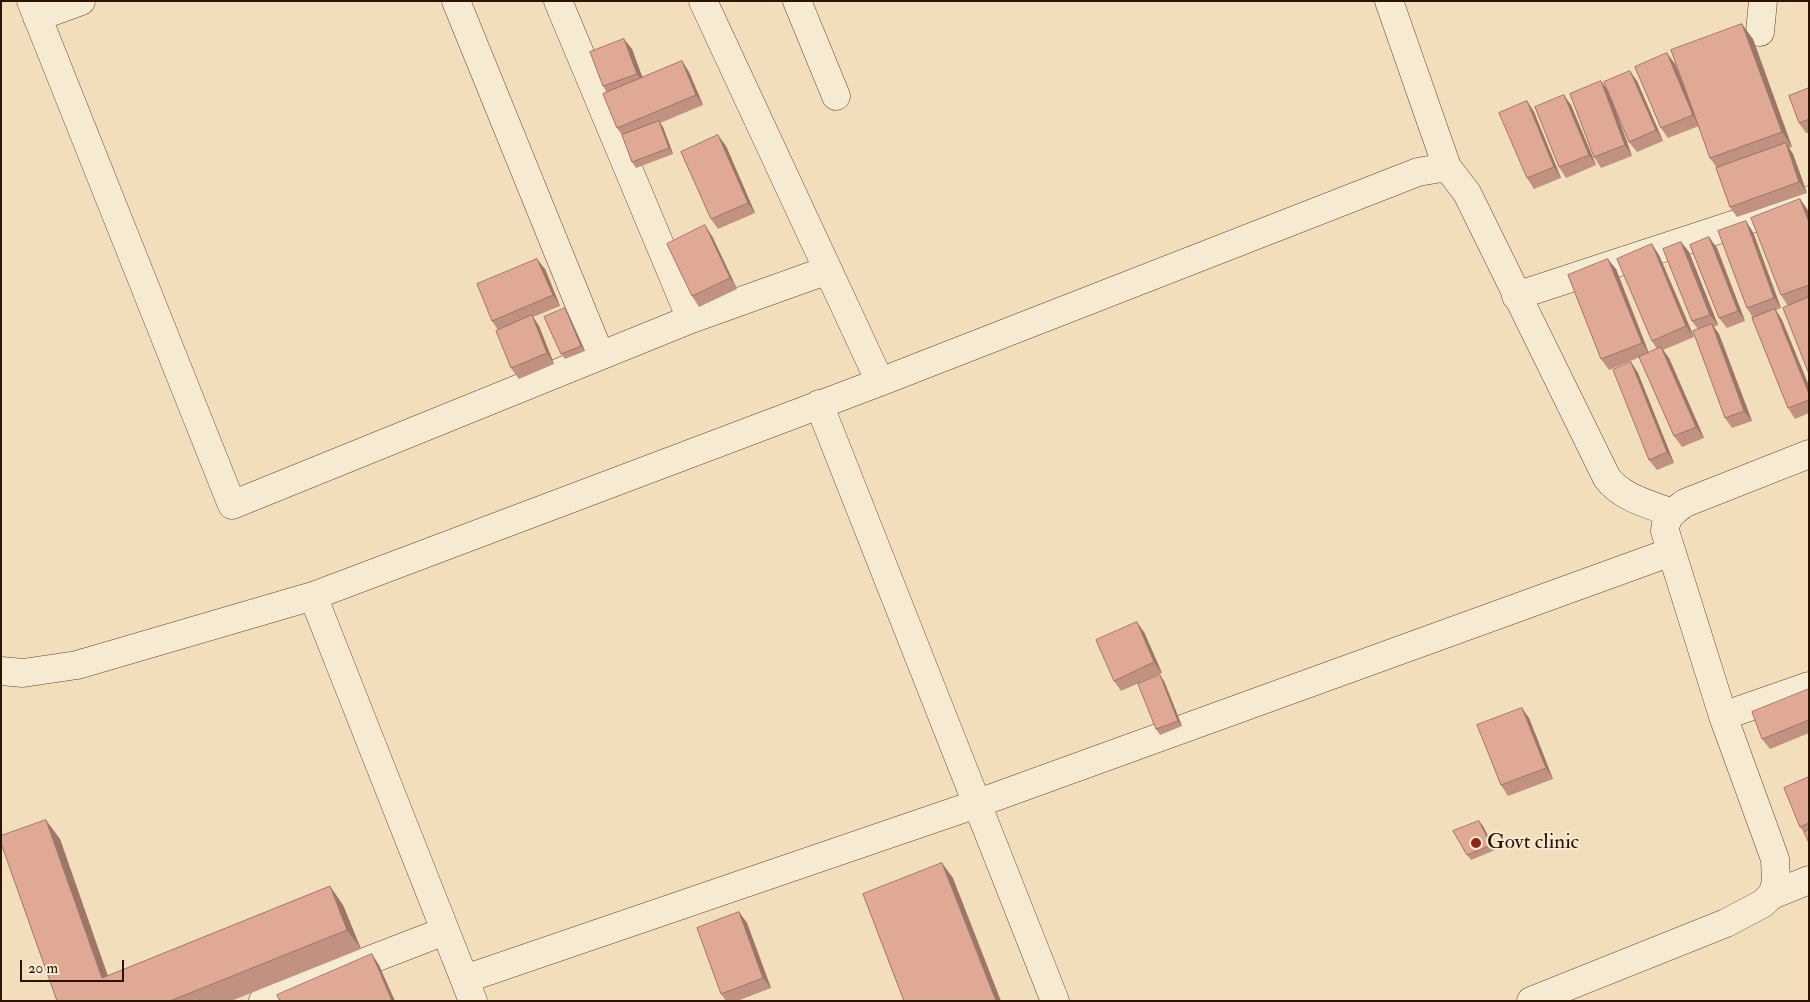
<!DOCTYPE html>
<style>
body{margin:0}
#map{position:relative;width:1810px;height:1002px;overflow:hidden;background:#f3debc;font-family:"IM FELL Double Pica",serif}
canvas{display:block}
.frame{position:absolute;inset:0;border:2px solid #2d1300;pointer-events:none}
.scale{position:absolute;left:20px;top:960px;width:104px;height:22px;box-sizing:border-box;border:2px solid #2d1300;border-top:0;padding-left:6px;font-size:15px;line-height:18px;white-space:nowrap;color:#2d1300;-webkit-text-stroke:4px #f7ead3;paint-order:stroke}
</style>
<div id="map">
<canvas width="1810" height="1002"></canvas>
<div class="frame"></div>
<div class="scale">20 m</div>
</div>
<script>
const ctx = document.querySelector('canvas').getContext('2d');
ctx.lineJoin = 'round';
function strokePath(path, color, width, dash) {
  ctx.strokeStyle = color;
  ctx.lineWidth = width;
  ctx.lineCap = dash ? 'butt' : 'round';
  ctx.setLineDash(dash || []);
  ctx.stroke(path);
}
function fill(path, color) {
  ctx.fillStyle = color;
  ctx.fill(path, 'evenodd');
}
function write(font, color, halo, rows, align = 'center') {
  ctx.font = font + ' "IM FELL Double Pica",serif';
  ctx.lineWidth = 4;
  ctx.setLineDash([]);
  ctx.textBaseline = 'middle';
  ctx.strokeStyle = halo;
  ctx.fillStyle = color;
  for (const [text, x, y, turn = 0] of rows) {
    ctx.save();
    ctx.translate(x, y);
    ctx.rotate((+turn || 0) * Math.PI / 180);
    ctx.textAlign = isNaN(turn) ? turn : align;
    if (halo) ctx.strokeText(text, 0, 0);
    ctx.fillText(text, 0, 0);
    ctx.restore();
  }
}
const minor = new Path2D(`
 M31 1 232 505 691 319 828 270
 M456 1 600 355
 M558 1 691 319
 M703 1 880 382
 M797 1 836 96
 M1389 1 1447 167 1467 193 1607 478C1622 498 1649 504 1672 513
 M37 17 81 1
 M1760 32 1763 1
 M1516 296 1809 200
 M819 404 1055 1001
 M313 596 473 1001
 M1 671 23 673 77 665 313 596 880 382 1418 172 1447 167
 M1723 716 1809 686
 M1772 895 1809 880
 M465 979 959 810 1671 552
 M263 1001 445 931`);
const tertiary = new Path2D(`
 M1531 1001 1726 923 1762 904 1772 895 1776 883 1775 859 1723 716 1665 531C1666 515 1673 512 1685 503L1809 454`);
strokePath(minor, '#5e462f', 29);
strokePath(tertiary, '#5e462f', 29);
strokePath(minor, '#f7ead3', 28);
strokePath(tertiary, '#f7ead3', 28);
fill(new Path2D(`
 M1753 39 1792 147 1789 148 1793 154 1807 193 1737 217 1730 207 1717 168 1710 158 1699 126 1668 138 1661 128 1675 64 1687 95Z
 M632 49 642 78 682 61 689 72 703 105 660 123 663 127 673 154 636 168 632 162 622 135 617 128 607 93 603 86Z
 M1601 81 1607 90 1637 81 1663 141 1637 152 1629 142 1612 101 1632 156 1601 168 1594 157Z
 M1809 88V133H1806L1799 123Z
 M1527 101 1534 112 1561 178 1534 189 1527 178Z
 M1571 105 1596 165 1566 178 1559 167Z
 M726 146 755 213 718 229 711 219Z
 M1800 199 1807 209 1809 213V374L1788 306 1781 295Z
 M1753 232 1781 308 1776 310 1782 320 1809 386V413L1795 419 1788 408 1753 318 1747 308Z
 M712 236 737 289 699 307 692 296Z
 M1681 242 1689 252 1718 325 1714 327 1719 334 1752 421 1732 428 1725 418 1698 329 1692 321Z
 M1717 248 1745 321 1727 328 1719 318Z
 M1659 255 1694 337 1663 350 1669 358 1704 438 1682 447 1674 436 1640 357 1609 370 1601 359 1616 269 1649 353 1657 349 1652 341Z
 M545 269 560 306 533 317 539 326 554 364 519 379 511 368 498 330 492 321Z
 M568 313 585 351 565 359 561 354Z
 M1631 362 1638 373 1674 463 1657 470 1649 460Z
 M1144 632 1162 673 1121 691 1114 681Z
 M1164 681 1182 726 1160 735 1156 729Z
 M1809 689V733L1770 749 1762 739Z
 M1529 718 1553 779 1508 796 1501 785Z
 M1809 777V843L1805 834 1800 827Z
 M1483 826 1495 850 1471 860 1467 855Z
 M60 839 108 976 343 905 361 949 231 1001H57Z
 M739 912 747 923 771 988 737 1001H726L721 994Z`), '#c19181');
fill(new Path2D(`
 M1742 24 1753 39 1792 147 1782 132Z
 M624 39 632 49 645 84 637 74Z
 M1667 53 1675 64 1700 125 1693 115Z
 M682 61 689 72 703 105 696 95Z
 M1630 71 1637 81 1663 141 1656 130Z
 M1601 81 1609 92 1632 156 1625 145Z
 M1564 95 1571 105 1596 165 1589 155Z
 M1527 101 1534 112 1561 178 1554 167Z
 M659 121 663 127 673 154 669 148Z
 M718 135 726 146 755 213 748 203Z
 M1786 143 1793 154 1807 193 1799 182Z
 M1800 199 1807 209 1809 213V222Z
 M1746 221 1753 232 1781 308 1774 298Z
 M705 225 712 236 737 289 730 278Z
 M1709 237 1717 248 1745 321 1738 311Z
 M1681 242 1689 252 1718 325 1710 315Z
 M1652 244 1659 255 1694 337 1686 326Z
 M537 259 545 269 560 306 553 295Z
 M1608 259 1616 269 1649 354 1642 343Z
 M565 308 568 313 585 351 581 346Z
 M1775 309 1782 320 1809 386V394Z
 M532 315 539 326 554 364 547 353Z
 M1712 324 1719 334 1752 421 1744 411Z
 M1661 347 1669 358 1704 438 1696 427Z
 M1631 362 1638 373 1674 463 1667 452Z
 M1137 622 1144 632 1162 673 1154 662Z
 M1160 675 1164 681 1182 726 1178 721Z
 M1522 708 1529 718 1553 779 1546 768Z
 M46 820 60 839 115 997 102 978Z
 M1479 821 1483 826 1495 850 1491 845Z
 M942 863 953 878 1001 1001H996Z
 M330 886 343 905 361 949 347 930Z
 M739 912 747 923 771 988 763 978Z
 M372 954 379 965 395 1001H392Z`), '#9d7669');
const building = new Path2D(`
 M1742 24 1782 132 1710 158 1671 50Z
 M624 39 637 74 603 86 590 52Z
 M1667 53 1693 115 1661 128 1635 67Z
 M682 61 696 95 617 128 603 94Z
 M1630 71 1656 130 1629 142 1604 82Z
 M1601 81 1625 145 1594 157 1570 94Z
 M1809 88V119L1799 123 1789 96Z
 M1564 95 1589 155 1559 167 1535 107Z
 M1527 101 1554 167 1527 178 1499 113Z
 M659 121 669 148 632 162 622 135Z
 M718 135 748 203 711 219 681 152Z
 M1786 143 1799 182 1730 207 1716 168Z
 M1800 199 1809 222V285L1781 295 1751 218Z
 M1746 221 1774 298 1747 308 1718 231Z
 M705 225 730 278 692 296 667 244Z
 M1709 237 1738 311 1719 318 1690 245Z
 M1681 242 1710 315 1692 321 1663 249Z
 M1652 244 1686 326 1652 341 1617 259Z
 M537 259 553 295 492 321 477 284Z
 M1608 259 1642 343 1601 359 1568 275Z
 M1809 297V374L1783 308Z
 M565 308 581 346 561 354 544 317Z
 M1775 309 1809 394V400L1788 408 1752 318Z
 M532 315 547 353 511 368 496 331Z
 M1712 324 1744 411 1725 418 1693 331Z
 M1661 347 1696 427 1674 436 1639 357Z
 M1631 362 1667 452 1649 460 1613 370Z
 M1137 622 1154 662 1114 681 1096 640Z
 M1160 675 1178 721 1156 729 1138 684Z
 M1809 689V720L1762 739 1752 712Z
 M1522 708 1546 768 1501 785 1477 725Z
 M1809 777V823L1800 827 1784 788Z
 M46 820 102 978 330 886 347 930 170 1001H57L1 843V836Z
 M1479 821 1491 845 1467 855 1453 831Z
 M1809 830V843L1804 832Z
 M942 863 996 1001H904L863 894Z
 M739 912 763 978 721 994 697 928Z
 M372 954 392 1001H280L277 995Z`);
fill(building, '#e0a996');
strokePath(building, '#9d7669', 1);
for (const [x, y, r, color] of [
 [1476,843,6,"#8f2418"]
]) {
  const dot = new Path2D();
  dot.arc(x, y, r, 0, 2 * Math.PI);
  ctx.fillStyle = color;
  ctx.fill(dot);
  strokePath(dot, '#f7ead3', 2);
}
write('21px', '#2d1300', '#f7ead3', [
 ["Govt clinic",1487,843]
], 'left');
</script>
